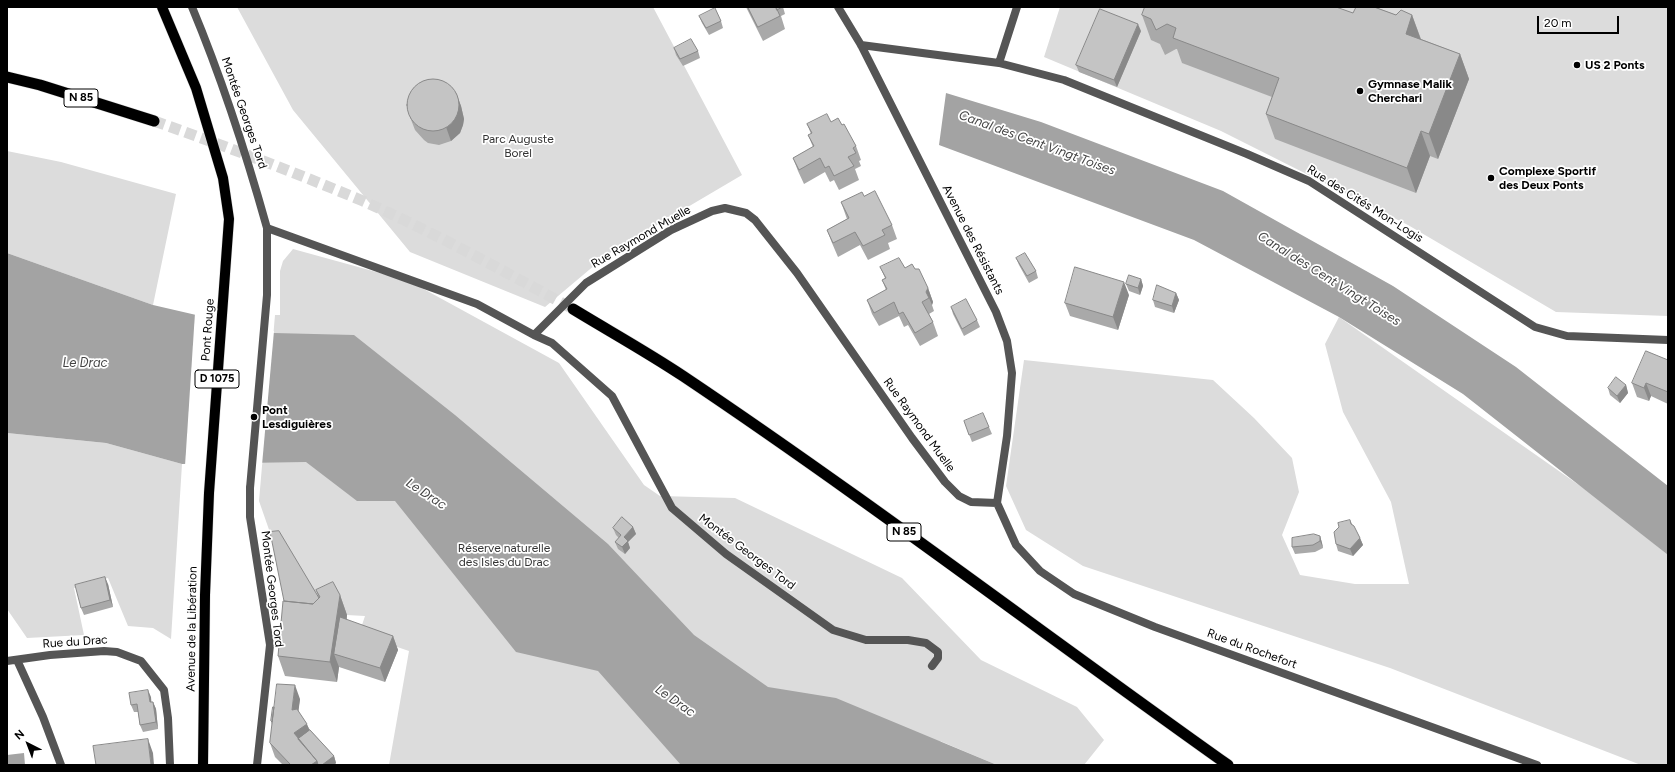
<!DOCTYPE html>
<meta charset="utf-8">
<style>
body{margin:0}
#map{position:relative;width:1675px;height:772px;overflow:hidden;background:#fff;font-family:Figtree,sans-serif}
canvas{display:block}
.frame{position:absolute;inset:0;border:8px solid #000;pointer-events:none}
.north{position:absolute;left:8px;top:724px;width:40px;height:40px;-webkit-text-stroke:3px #fff;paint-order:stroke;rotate:318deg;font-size:11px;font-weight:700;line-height:16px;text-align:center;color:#000}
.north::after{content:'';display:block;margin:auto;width:14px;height:18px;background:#000;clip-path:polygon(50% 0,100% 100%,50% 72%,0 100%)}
.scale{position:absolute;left:1537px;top:16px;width:82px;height:18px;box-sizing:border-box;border:2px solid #000;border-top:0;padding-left:5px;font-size:12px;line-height:14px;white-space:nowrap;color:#000;-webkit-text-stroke:3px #fff;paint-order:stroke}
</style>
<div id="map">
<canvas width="1675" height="772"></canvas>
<div class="frame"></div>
<div class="north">N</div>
<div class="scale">20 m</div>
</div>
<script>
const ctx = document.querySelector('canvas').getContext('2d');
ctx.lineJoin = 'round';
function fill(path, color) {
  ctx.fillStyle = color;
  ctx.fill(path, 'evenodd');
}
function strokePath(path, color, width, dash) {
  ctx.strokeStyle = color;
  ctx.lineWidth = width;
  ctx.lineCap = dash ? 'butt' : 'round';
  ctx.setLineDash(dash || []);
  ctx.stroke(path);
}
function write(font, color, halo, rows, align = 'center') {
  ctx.font = font + ' Figtree,sans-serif';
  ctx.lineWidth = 3.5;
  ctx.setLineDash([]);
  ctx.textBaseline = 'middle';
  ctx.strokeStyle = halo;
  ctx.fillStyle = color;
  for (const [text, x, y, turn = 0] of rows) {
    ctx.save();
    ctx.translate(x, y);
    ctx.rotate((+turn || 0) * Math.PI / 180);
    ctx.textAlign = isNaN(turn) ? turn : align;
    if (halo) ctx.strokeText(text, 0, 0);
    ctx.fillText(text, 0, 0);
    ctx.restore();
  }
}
fill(new Path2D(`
 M237 7H653L742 175 608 254 545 307 410 252 293 110Z
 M1060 7H1668V316L1556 312 1408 225 1221 131 1044 57Z
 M7 151 61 162 176 194 153 305 7 253Z
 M293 249 409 281 559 363 644 485 660 496 735 498 902 578 981 660 1077 707 1104 740 1084 765H997L940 741 966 765H389L409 651 359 634 365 616 347 615 333 588 315 596 274 544 259 501 275 315H280V271L283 261Z
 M1339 317 1596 497 1668 555V765H1641L1390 668 1083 566 1026 530 1006 486 1024 360 1213 380 1254 418 1292 458 1299 492 1282 535 1300 575 1355 584H1409L1391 502 1343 412 1325 344Z
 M7 433 106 443 182 464 171 639 153 628 128 626 108 578 74 588 84 635 27 638 7 609Z`), '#dcdcdc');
fill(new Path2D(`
 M946 93 1041 122 1223 191 1393 286 1516 367 1668 486V555L1463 394 1339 317 1194 240 939 145Z
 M7 253 153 305 274 333 354 335 455 415 608 544 694 635 768 687 836 698 997 765H681L598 671 516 652 395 501H357L306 462 182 464 106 443 7 433Z
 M24 753 25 765H7V755Z`), '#a3a3a3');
fill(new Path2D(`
 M195 313 274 331 262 465 185 466Z`), '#fff');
strokePath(new Path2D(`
 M154 121C225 146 294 172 363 201 435 233 504 271 573 309`), '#d9d9d9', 11, [11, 5.5]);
const primary = new Path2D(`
 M162 7 196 88 223 178 229 219 209 493 205 595 203 765`);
const trunk = new Path2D(`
 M7 77 40 85 154 121
 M573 309C609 331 647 352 683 376 868 500 1046 636 1228 765`);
strokePath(primary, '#dbdbdb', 11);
strokePath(trunk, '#dbdbdb', 12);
strokePath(new Path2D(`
 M250 488 267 295V228`), '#555', 8);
strokePath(new Path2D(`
 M192 7C222 79 246 153 267 228L477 304 534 335 552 343 612 396 672 508 726 554 833 630 866 640H908L926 643 938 652V658L932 666
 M838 7 861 45 996 312 1007 341 1012 373 1007 436 997 503
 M861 45 999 63 1064 80 1247 154 1309 181 1535 327 1567 336 1668 340
 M999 63 1017 7
 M534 335 586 283 671 230 712 211 725 208 746 213 755 220 797 273 912 438 945 482 959 496 971 502 997 503
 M250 488V517L270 645 257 765
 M997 503 1016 545 1040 571 1074 594 1155 627 1537 765
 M17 660 43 717 61 765
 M7 661 50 655 104 651 117 652 141 661 164 690 168 718 170 765`), '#555', 8);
strokePath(primary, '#000', 10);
strokePath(trunk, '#000', 11);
fill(new Path2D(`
 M746 7H783L785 14 781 16 785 29 763 41Z
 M1375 7 1396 15H1412L1421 39 1460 54 1469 79 1438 159 1430 156 1416 193 1275 139 1266 114 1272 97 1182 63 1177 49H1176L1165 55 1160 44 1151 40 1142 15 1353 13Z
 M699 16 721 21 723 28 709 35 702 23Z
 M1141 31 1117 87 1079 72 1076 65Z
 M674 48 698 51 700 58 683 66 676 55Z
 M456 93 461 106 464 119 463 125 460 133 451 141 439 145 428 143 424 140 415 130 410 117Z
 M831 122 842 125 856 146 861 160 859 161 861 166 855 169 859 180 839 190 834 180 830 182 825 172 804 184 798 171 793 158 813 147 808 135 811 134 807 124Z
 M864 196 892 225 897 239 888 243 890 249 868 260 860 245 838 257 832 243 827 230 847 219 841 202Z
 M1016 258 1036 271 1038 278 1029 283 1019 265Z
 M880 267 905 268 915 269 928 288 933 302 932 305 934 311 929 314 933 322 938 336 920 346 908 325 904 327 899 316 879 326 872 314 867 300 886 290 882 280 885 278Z
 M1141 279 1143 286 1140 295 1129 291 1126 284Z
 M1176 293 1179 300 1174 313 1155 307 1153 300Z
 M1129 295 1118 330 1070 316 1065 303Z
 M951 307 977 320 980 327 964 336 953 314Z
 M1668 360V404L1651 396 1649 401 1637 397 1632 383Z
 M1626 385 1628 393 1620 403 1610 395 1608 388Z
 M964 421 989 427 992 434 972 442Z
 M1350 520 1352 524 1360 538 1363 545 1353 556 1338 551 1336 544Z
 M633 527 636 534 628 542 630 548 625 554 618 549 615 542 619 538 616 535 613 528Z
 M1320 536 1322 543 1323 548 1315 552 1295 554 1292 547Z
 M108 584 113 607 84 615 81 608Z
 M316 590 340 595 347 615V620L393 636 398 650 385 682 339 667 337 682 285 676 278 656 284 601 318 596Z
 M151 697V702H153L156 709 158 729 143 732 140 725 138 712H134L131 705Z
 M300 699 298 711 310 730 334 756 336 763 334 765H283L275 757 270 743 272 725 271 721 274 707Z`), '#a9a9a9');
fill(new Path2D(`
 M1412 15 1421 40 1402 33Z
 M1138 24 1141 31 1117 87 1114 80Z
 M1460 54 1469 79 1438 159 1429 134Z
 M456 93 461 106 464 119 463 125 460 133 451 141 446 127Z
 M1421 131 1430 156 1416 193 1407 168Z
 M1141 279 1143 286 1140 295 1138 288Z
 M1124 282 1129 295 1118 330 1113 317Z
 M928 288 933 302 932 305 929 298 926 292Z
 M1176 293 1179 300 1174 313 1172 306Z
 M1646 383 1651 396 1649 401 1644 388Z
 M1626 385 1628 393 1620 403 1617 396Z
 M633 527 636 534 628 542 630 548 625 554 622 547 624 537Z
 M1320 536 1322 543 1323 548 1320 541Z
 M1360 538 1363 545 1353 556 1350 549Z
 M105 577 108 584 113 607 110 600Z
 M340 595 347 615 341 656 334 654 339 667 337 682 330 662Z
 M393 636 398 650 385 682 380 668Z
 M295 685 300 699 297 723 292 710Z
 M148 690 151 697 152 709 150 702Z
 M153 702 156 709 158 729 156 722Z
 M307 724 312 737 301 746 294 733Z
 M148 739 153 753 154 765H151Z
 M334 756 336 763 334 765H322Z
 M317 761 318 765H311Z`), '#898989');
const building = new Path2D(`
 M748 7H776L780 16 758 27Z
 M776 7H782L777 10Z
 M1145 7H1336L1353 13 1356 7H1374L1396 15 1401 10 1412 15 1406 34 1460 54 1429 134 1421 131 1407 168 1266 114 1279 78 1173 38 1176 28 1167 24 1156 30 1151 19 1142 15Z
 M715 8 721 21 706 28 699 16Z
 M1100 9 1138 24 1114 80 1076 65Z
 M691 39 698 51 680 59 674 48Z
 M407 105a26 26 0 1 1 52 0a26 26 0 1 1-52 0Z
 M827 114 831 122 838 118 842 125 844 124 856 146 853 148 856 153 848 157 854 166 834 176 829 166 825 168 820 158 799 170 793 158 814 146 808 135 812 133 807 124Z
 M875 191 892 225 882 230 885 235 863 246 855 232 833 243 827 230 849 218 841 202 862 192 864 196Z
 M1025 253 1036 271 1027 276 1016 258Z
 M899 258 905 268 912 264 915 269H919L928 288 926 292 929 298 922 302 933 322 915 333 903 312 899 314 894 302 874 313 867 300 887 289 882 280 886 278 880 267Z
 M1075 267 1124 282 1113 317 1065 303Z
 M1129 275 1141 279 1138 288 1126 284Z
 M1157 285 1176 293 1172 306 1153 300Z
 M966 299 977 320 962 329 951 307Z
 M1646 351 1668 360V392L1646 383 1644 388 1632 383Z
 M1616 377 1626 385 1617 396 1608 388Z
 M983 413 989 427 969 435 964 421Z
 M622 517 633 527 624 537 628 541 622 547 615 542 621 535 613 528Z
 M1350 520 1351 524 1354 526 1360 538 1350 549 1336 544 1334 532 1339 527 1338 523Z
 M279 531 319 598 313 604 284 601 270 532Z
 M1314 534 1320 536V541L1313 545 1292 547V538Z
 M105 577 110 600 81 608 75 585Z
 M333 582 340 595 330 662 278 656 283 601 313 604 320 597 316 590Z
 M340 617 393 636 380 668 334 654Z
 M277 684 295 685 292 710 297 709 307 724 294 733 317 761 311 765H288L290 764 270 743Z
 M148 690 150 702H153L156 722 140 725 137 704 131 705 129 693Z
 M273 707H274L272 722 271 721Z
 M310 730 334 756 322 765H318L317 761 298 739Z
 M148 739 151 765H96L93 746Z`);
fill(building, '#c4c4c4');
strokePath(building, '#898989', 1);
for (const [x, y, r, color] of [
 [1577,65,4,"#000"],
 [1360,91,4,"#000"],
 [1491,178,4,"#000"],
 [254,417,4,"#000"]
]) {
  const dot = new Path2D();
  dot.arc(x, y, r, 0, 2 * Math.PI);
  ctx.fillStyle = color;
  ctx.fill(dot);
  strokePath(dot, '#fff', 1.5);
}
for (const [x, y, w] of [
 [81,98,34],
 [217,379,44],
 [904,532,34]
]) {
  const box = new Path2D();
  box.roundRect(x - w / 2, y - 9, w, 18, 3);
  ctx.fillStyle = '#fff';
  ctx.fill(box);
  strokePath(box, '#000', 1);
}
write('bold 11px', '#000', null, [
 ["N 85",81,98],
 ["D 1075",217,379],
 ["N 85",904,532]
]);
write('bold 12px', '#000', '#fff', [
 ["US 2 Ponts",1585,65],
 ["Gymnase Malik",1368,84],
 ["Cherchari",1368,98],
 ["Complexe Sportif",1499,171],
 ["des Deux Ponts",1499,185],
 ["Pont",262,410],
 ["Lesdiguières",262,424]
], 'left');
write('12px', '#000', '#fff', [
 ["Montée Georges Tord",244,113,71],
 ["Rue des Cités Mon-Logis",1365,204,32],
 ["Rue Raymond Muelle",641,237,-30],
 ["Avenue des Résistants",973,240,63],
 ["Pont Rouge",208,330,-86],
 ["Rue Raymond Muelle",919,425,54],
 ["Montée Georges Tord",747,552,37],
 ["Montée Georges Tord",272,589,83],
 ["Avenue de la Libération",192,629,-89],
 ["Rue du Drac",75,642,-4],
 ["Rue du Rochefort",1252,649,20]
]);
write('12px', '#333', '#fff', [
 ["Parc Auguste",518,139],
 ["Borel",518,153],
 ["Réserve naturelle",504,548],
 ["des Isles du Drac",504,562]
]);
write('italic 13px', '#444', '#fff', [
 ["Canal des Cent Vingt Toises",1037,143,20],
 ["Canal des Cent Vingt Toises",1329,279,32],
 ["Le Drac",85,363],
 ["Le Drac",426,494,33],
 ["Le Drac",675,701,35]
]);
</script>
